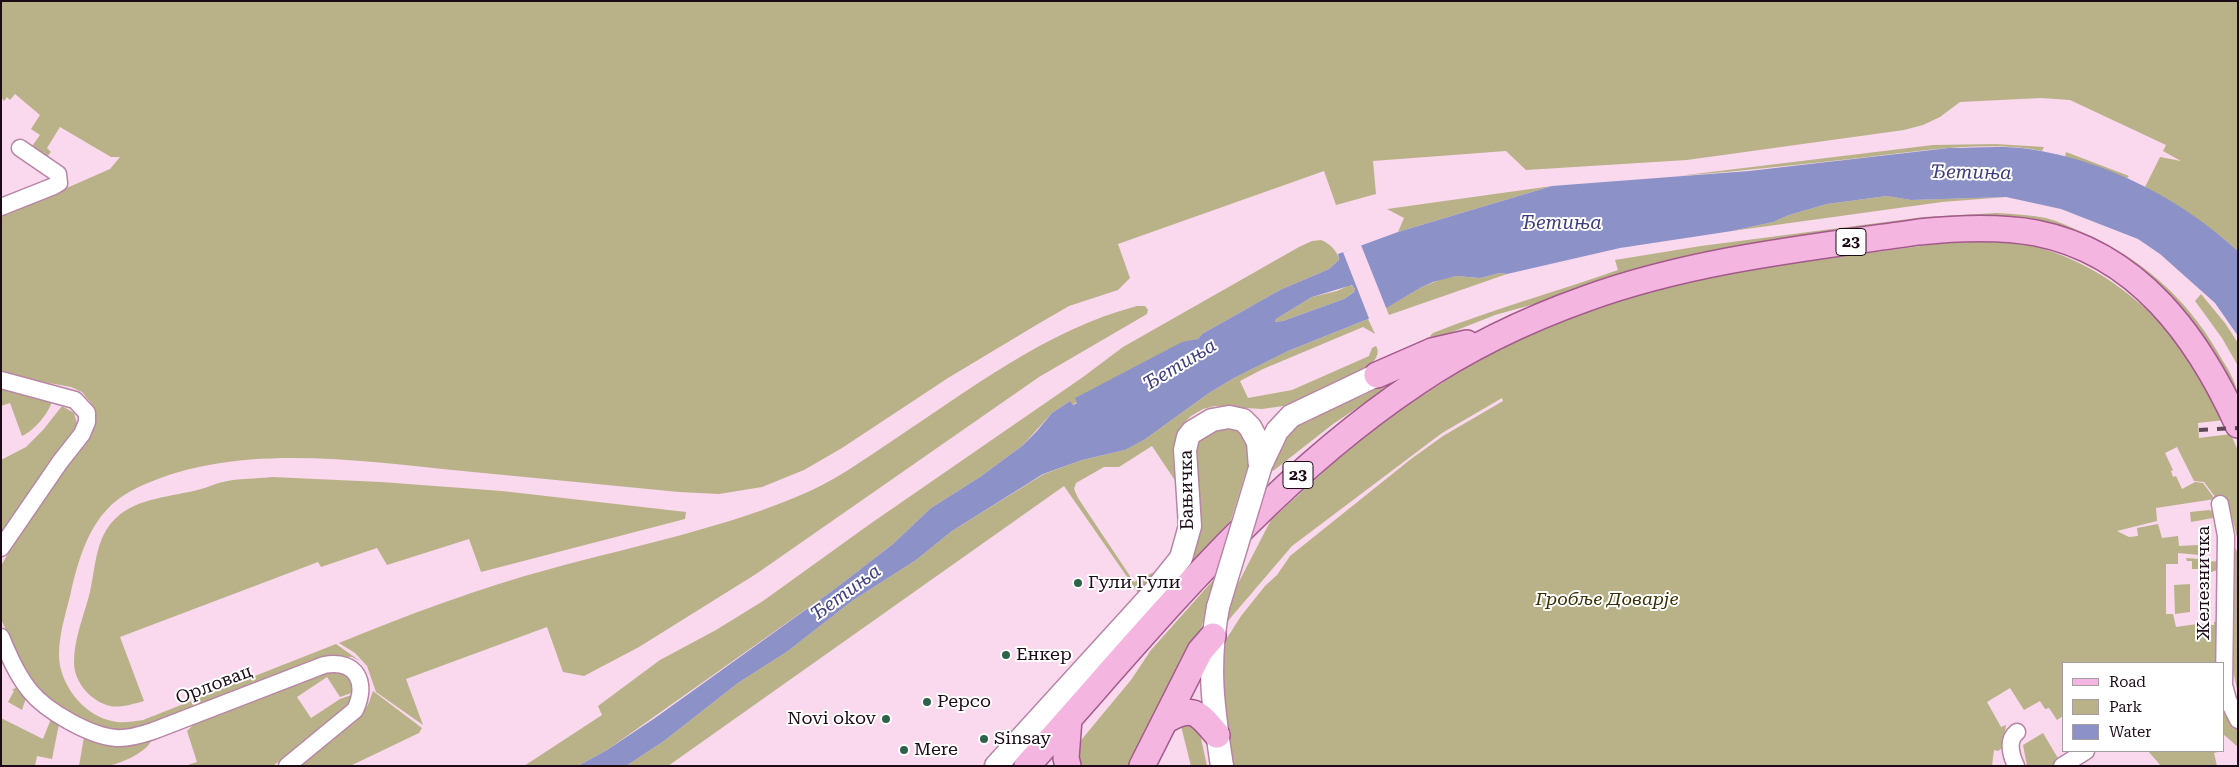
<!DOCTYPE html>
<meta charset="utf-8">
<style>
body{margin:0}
#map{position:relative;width:2239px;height:767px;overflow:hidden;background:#fad8ed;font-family:"Roboto Serif",serif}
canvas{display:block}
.frame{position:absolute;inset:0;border:2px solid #1d0a17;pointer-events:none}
.legend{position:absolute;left:2062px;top:662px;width:162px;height:90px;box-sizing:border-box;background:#fff;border:1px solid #a59da2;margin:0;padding:6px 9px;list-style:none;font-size:15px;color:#1d0a17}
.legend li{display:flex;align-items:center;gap:10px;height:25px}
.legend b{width:25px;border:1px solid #a59da2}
</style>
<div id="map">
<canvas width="2239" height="767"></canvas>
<div class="frame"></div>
<ul class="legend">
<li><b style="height:6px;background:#f4b5e0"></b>Road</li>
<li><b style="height:14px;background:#b9b288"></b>Park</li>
<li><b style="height:14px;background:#8c91c8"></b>Water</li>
</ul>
</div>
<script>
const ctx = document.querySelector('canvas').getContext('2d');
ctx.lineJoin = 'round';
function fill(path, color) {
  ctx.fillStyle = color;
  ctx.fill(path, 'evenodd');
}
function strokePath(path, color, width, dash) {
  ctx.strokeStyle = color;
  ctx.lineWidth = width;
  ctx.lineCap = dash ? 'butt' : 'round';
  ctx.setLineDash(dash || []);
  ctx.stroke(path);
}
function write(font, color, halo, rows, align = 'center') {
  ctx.font = font + ' "Roboto Serif",serif';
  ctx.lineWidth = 4;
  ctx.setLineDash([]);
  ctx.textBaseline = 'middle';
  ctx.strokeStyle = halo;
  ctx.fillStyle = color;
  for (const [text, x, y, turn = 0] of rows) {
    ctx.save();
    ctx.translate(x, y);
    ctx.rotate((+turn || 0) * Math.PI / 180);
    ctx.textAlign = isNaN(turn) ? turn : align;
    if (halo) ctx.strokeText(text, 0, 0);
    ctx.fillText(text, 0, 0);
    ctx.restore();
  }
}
fill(new Path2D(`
 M1 1H2238V251C2210 226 2178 205 2145 187L2160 157 2181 161 2163 151 2166 145 2070 100 2041 98 1960 102 1940 117 1923 125 1904 130 1687 160 1526 170 1506 151 1373 161 1376 194 1336 205 1324 171 1118 244 1130 278 1118 290 1069 306 1038 324 948 378 842 448 804 470 762 487 719 494 679 492C607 485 535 478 463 471 356 461 230 440 131 491 91 512 79 556 70 596 65 616 59 635 59 655 59 683 82 713 108 720 120 724 131 722 143 720L336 644 360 661 352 657 336 656 137 730 114 732 92 724 54 704 35 686 20 663 1 619V566L23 527 56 478 88 440 95 427 96 419 94 407 82 392 71 387 16 377 1 370V213L37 201 110 169 120 157H111L60 127 47 148 51 152 45 159 30 149 40 135 31 129 40 115 15 94 10 100 7 97 4 101 1 97Z
 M1996 144 2044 147 2042 151C1990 140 1921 151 1868 157 1805 164 1742 171 1678 176L1933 145Z
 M2066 152 2129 176 2127 178 2065 157Z
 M1552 186 1398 232 1404 218 1387 209Z
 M1887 196 1911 200 2006 197 1942 202 1732 231 1773 222 1789 215 1827 204Z
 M1997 213C2013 214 2030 215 2046 218 2058 221 2070 227 2082 232 2139 257 2185 296 2217 351 2225 365 2238 382 2238 399L2220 362 2199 330 2185 311 2159 286 2037 223 1574 293 1495 315 1432 340 1430 336 1433 333C1493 309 1556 292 1618 270L1615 260 1701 246 1924 217Z
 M1321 240C1329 243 1338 251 1339 260L1329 269 1280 290 1202 334 1198 339 1072 405 1070 401 1052 413 1022 446 980 477 931 508 893 544 836 588 607 750 578 766H524L602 715 598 706 660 660 716 630 763 601 870 524 1083 377 1123 347 1299 247 1312 241Z
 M1951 242C1976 242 2003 240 2027 245 2100 260 2160 313 2200 373 2209 388 2217 405 2225 420L2198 423 2199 438 2231 434 2238 451V541L2231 514 2221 496 2216 498 2204 482 2194 481 2177 447 2165 453 2173 470 2171 471 2173 477 2176 476 2182 489 2195 482 2203 483 2215 499 2156 508 2157 521 2117 531 2129 537 2138 536 2137 528 2158 524 2162 538 2178 536 2179 546 2198 545 2199 555 2178 553V564H2166V614H2173L2176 627 2197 624 2214 625V622H2218V663H2063V716L2057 720 2049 708 2045 709 2040 701 2024 710 2010 688 1987 702 2001 727 2006 725 2002 748 1998 751 1994 750 1992 766H1230L1225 731 1222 646 1241 616 1265 586 1277 575 1290 556 1411 459 1443 436 1503 401 1502 398 1442 433 1292 546 1227 622 1229 601 1271 520 1331 465 1393 414 1480 359 1542 329 1628 298 1713 276 1815 260Z
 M1500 273 1507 274 1389 315 1386 308 1420 288 1444 278 1456 276 1480 278Z
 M1350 285 1354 287 1355 291 1344 299 1283 321 1275 322 1276 319 1312 297 1337 291Z
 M2201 294 2225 323 2238 343V366L2222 338 2195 301Z
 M1137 306H1145L1148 310 1147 314 1039 377 756 574 639 647 584 676 563 672 547 627 406 679 423 725 376 692 367 666 355 653 339 643C408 615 478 588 550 569 637 545 727 528 810 491 839 478 866 458 892 441 969 390 1046 330 1137 306Z
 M1368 319 1375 334 1363 327 1263 369 1240 381 1248 398 1292 390 1369 356 1372 348 1376 346C1381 354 1374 361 1369 367L1297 404 1262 409 1215 406 1203 409 1191 416 1182 425 1178 435 1176 482 1152 446 1119 467H1104L1076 483 1074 489 1078 498 1134 582 1154 572 1139 594 1064 486 668 766H626L664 741 738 683 788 651 852 601 916 560 952 531 1044 474 1082 460 1125 450 1144 440 1209 393 1234 378 1288 351Z
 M1425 363 1333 424 1273 471 1270 470 1276 451 1291 429 1308 418 1364 395Z
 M1 386 52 401C49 413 34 431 22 436L10 403 1 406Z
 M62 406 74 413 78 427 35 483 1 537V460L26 447 43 430Z
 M1236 427 1247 438 1249 462 1231 520 1014 766H1007L1188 566 1197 445 1204 433Z
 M272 477 381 482 502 491 686 512 685 519 481 572 469 539 387 565 377 548 321 567 318 562 120 637 144 701C133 704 121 708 110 706 91 701 74 683 74 662 74 639 84 615 90 592 96 566 95 538 116 518 138 497 173 497 201 489 209 487 216 483 223 482 238 478 256 479 272 477Z
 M2209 510 2217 513 2218 517 2191 522 2190 512Z
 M2232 540 2238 554V694L2230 657V640L2233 624Z
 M2186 558 2200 559 2201 562 2221 561 2218 570 2211 572V569H2192V561H2187Z
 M1215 578 1201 629 1186 663 1132 766H1077L1079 746 1082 739 1131 680 1151 650Z
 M2190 584V612L2175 614 2174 585Z
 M337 669 349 677 354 692 340 697 327 677 297 697 311 718 340 699 354 694 352 704 273 766H185L197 762 187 731 194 724Z
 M17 687 26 698 22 710 8 702 14 691 12 690Z
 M373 691 422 728 419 733 350 766H294L361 713 368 705Z
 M2223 702 2238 729V747L2223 734Z
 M1 718 43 739 51 719 59 724 52 759 37 756 35 766H1Z
 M1197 720 1207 766H1191L1180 722Z
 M2043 733 2059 760 2052 766H2027L2023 745Z
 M84 737C108 747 127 750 152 739 148 752 120 764 107 766 98 767 88 766 79 766Z
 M2148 751H2221L2214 753 2217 766H2161Z`), '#b9b288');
fill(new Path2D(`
 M1949 148C1975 148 2003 145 2029 149 2106 160 2181 199 2238 251V336L2215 303 2160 254 2138 239 2061 209 2006 197 1911 200 1887 196 1827 204 1789 215 1773 222 1732 231 1620 248 1507 274 1500 273 1480 278 1456 276 1433 282 1420 288 1368 319 1288 351 1234 378 1209 393 1144 440 1125 450 1082 460 1043 474 952 531 916 560 852 601 788 651 738 683 664 741 626 766H578L607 750 655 718 836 588 893 544 931 508 980 477 1022 446 1037 431 1052 413 1070 401 1073 405 1077 403 1075 398 1081 395 1182 342 1198 339 1202 334 1280 290 1329 269 1339 260 1338 254 1398 232 1552 186 1749 171ZM1352 285 1355 289 1354 292 1344 299 1283 321 1275 322 1276 319 1312 297Z`), '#8c91c8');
fill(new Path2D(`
 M1361 245 1387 310 1370 321 1343 252Z`), '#fad8ed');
const street = new Path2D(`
 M1 207 54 186 59 183 58 174 20 148
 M1 380 75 400 87 413V422L82 434 60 462 1 548
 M2220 504 2226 536 2224 685 2228 700 2238 720
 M1 637C9 656 17 675 30 691 46 711 90 736 116 738 128 739 141 735 153 731L324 665C357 659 368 683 355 710L287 766
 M2016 766C2011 755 2007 740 2017 732
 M2062 766 2086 751`);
const secondary = new Path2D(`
 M1260 467 1277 431 1291 416 1377 375
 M1218 607C1207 666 1213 707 1222 766
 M996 766 1149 598 1181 558 1190 526 1185 450 1188 437 1192 432 1212 420 1229 417 1243 420 1250 427 1258 442 1260 468`);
const primary = new Path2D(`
 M1377 375 1432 351 1467 343
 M1165 721C1192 704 1199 713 1217 735
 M1027 766C1149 631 1263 485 1416 383 1468 348 1526 320 1585 299 1692 260 1807 248 1919 232 1958 228 1998 226 2036 233 2138 253 2198 337 2238 425
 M1068 766 1066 758 1069 719
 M1142 766 1200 651 1213 636`);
strokePath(street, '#b885a6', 19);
strokePath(secondary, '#b885a6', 25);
strokePath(primary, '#a4598c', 28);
strokePath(street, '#fff', 16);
strokePath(secondary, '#fff', 22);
strokePath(primary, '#f4b5e0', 25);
strokePath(new Path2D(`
 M2199 430 2238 428`), '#614958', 4, [9, 9]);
const secondaryBridge = new Path2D(`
 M1218 607 1260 468`);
strokePath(secondaryBridge, '#b885a6', 25, []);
strokePath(secondaryBridge, '#fff', 22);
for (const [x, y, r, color] of [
 [1078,583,5,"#2d6349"],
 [1006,655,5,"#2d6349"],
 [927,702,5,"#2d6349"],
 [886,719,5,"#2d6349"],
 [984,739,5,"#2d6349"],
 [904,750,5,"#2d6349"]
]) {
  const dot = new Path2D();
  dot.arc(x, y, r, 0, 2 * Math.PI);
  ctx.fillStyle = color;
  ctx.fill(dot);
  strokePath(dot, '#fff', 2);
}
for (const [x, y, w] of [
 [1851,242,30],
 [1298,475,30]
]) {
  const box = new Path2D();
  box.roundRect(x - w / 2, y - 13.5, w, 27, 4);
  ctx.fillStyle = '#fff';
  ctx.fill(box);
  strokePath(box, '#1d0a17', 1);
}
write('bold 16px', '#1d0a17', null, [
 ["23",1851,242],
 ["23",1298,475]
]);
write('18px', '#1d0a17', '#fff', [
 ["Бањичка",1187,490,-91],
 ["Железничка",2204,583,-90],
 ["Орловац",214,685,-21]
]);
write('18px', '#1d0a17', '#fff', [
 ["Гули Гули",1088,583],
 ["Енкер",1016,655],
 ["Pepco",937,702],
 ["Novi okov",876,719,"right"],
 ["Sinsay",994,739],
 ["Mere",914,750]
], 'left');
write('italic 18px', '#372f00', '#fff', [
 ["Гробље Доварје",1607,600]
]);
write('italic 19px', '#3e3d81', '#fff', [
 ["Ђетиња",1971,173,1],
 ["Ђетиња",1561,223],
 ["Ђетиња",1180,365,-31],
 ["Ђетиња",846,593,-36]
]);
</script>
